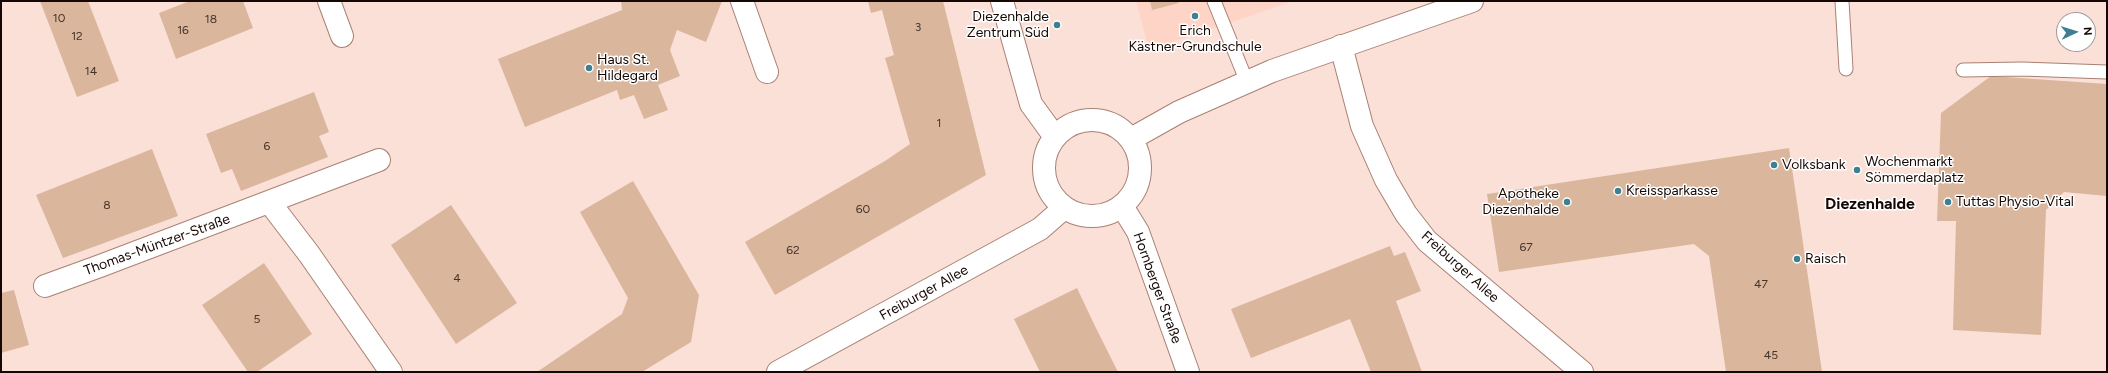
<!DOCTYPE html>
<meta charset="utf-8">
<style>
body{margin:0}
#map{position:relative;width:2108px;height:373px;overflow:hidden;background:#fbe0d7;font-family:Figtree,sans-serif}
canvas{display:block}
.frame{position:absolute;inset:0;border:2px solid #150804;pointer-events:none}
.north{position:absolute;left:2056px;top:12px;width:40px;height:40px;box-sizing:border-box;background:#fff;border:1px solid #a19c9b;border-radius:50%;rotate:86deg;font-size:11px;font-weight:700;line-height:16px;text-align:center;color:#150804}
.north::after{content:'';display:block;margin:auto;width:14px;height:18px;background:#3e7f91;clip-path:polygon(50% 0,100% 100%,50% 72%,0 100%)}
</style>
<div id="map">
<canvas width="2108" height="373"></canvas>
<div class="frame"></div>
<div class="north">N</div>
</div>
<script>
const ctx = document.querySelector('canvas').getContext('2d');
ctx.lineJoin = 'round';
function fill(path, color) {
  ctx.fillStyle = color;
  ctx.fill(path, 'evenodd');
}
function strokePath(path, color, width, dash) {
  ctx.strokeStyle = color;
  ctx.lineWidth = width;
  ctx.lineCap = dash ? 'butt' : 'round';
  ctx.setLineDash(dash || []);
  ctx.stroke(path);
}
function write(font, color, halo, rows, align = 'center') {
  ctx.font = font + ' Figtree,sans-serif';
  ctx.lineWidth = 3;
  ctx.setLineDash([]);
  ctx.textBaseline = 'middle';
  ctx.strokeStyle = halo;
  ctx.fillStyle = color;
  for (const [text, x, y, turn = 0] of rows) {
    ctx.save();
    ctx.translate(x, y);
    ctx.rotate((+turn || 0) * Math.PI / 180);
    ctx.textAlign = isNaN(turn) ? turn : align;
    if (halo) ctx.strokeText(text, 0, 0);
    ctx.fillText(text, 0, 0);
    ctx.restore();
  }
}
fill(new Path2D(`
 M1136 1H1294L1149 50Z`), '#fed4c7');
fill(new Path2D(`
 M40 1H88L119 81 77 97Z
 M190 1H243L253 28 176 59 159 13Z
 M621 1H722L706 42 677 30 670 50 680 76 658 85 668 110 644 119 634 95 620 100 617 90 525 127 498 59 622 10Z
 M868 1H943L986 175 775 295 745 242 885 161 910 144 885 58 894 55 882 10 871 13Z
 M1150 1H1178L1179 3 1152 10Z
 M1991 76 2107 84V196L2064 192 2046 210 2041 335 1953 330 1956 221H1937L1941 113Z
 M314 92 329 132 319 136 328 157 241 191 232 169 221 173 206 134Z
 M1789 148 1822 372H1726L1709 256 1694 244 1499 272 1487 194Z
 M152 149 178 216 63 258 36 195Z
 M633 181 699 295 691 342 642 372H537L622 314 628 298 580 212Z
 M451 205 517 303 456 344 391 245Z
 M1390 246 1394 256 1405 252 1421 291 1396 301 1422 372H1371L1350 319 1251 358 1231 309Z
 M264 263 312 334 257 372H248L202 305Z
 M1077 288 1094 324 1118 372H1040L1014 319Z
 M14 290 29 345 1 353V293Z`), '#dab69c');
const service = new Path2D(`
 M1214 1 1247 82
 M1842 1 1846 69
 M1963 70 2022 69 2107 72`);
const minor = new Path2D(`
 M329 1 342 36
 M742 1 767 72
 M1341 46 1362 126 1386 180 1406 214 1427 241 1582 372
 M270 203 309 254 391 372
 M1122 206 1138 232 1188 372
 M45 286 100 266 379 160`);
const tertiary = new Path2D(`
 M1002 1 1031 104 1055 137
 M1044 168a48 48 0 1 1 96 0a48 48 0 1 1-96 0Z
 M1131 139 1179 112 1272 71 1472 1
 M778 372 1040 229 1064 208`);
strokePath(service, '#a98073', 15);
strokePath(minor, '#a98073', 24);
strokePath(tertiary, '#a98073', 24);
strokePath(service, '#fff', 13);
strokePath(minor, '#fff', 22);
strokePath(tertiary, '#fff', 22);
for (const [x, y, r, color] of [
 [1195,16,4,"#3e7f91"],
 [1057,25,4,"#3e7f91"],
 [589,68,4,"#3e7f91"],
 [1774,165,4,"#3e7f91"],
 [1857,170,4,"#3e7f91"],
 [1618,191,4,"#3e7f91"],
 [1567,202,4,"#3e7f91"],
 [1948,202,4,"#3e7f91"],
 [1797,259,4,"#3e7f91"]
]) {
  const dot = new Path2D();
  dot.arc(x, y, r, 0, 2 * Math.PI);
  ctx.fillStyle = color;
  ctx.fill(dot);
  strokePath(dot, '#fff', 1.5);
}
write('12px', '#46342a', null, [
 ["10",59,18],
 ["18",211,19],
 ["3",918,27],
 ["16",183,30],
 ["12",77,36],
 ["14",91,71],
 ["1",939,123],
 ["6",267,146],
 ["8",107,205],
 ["60",863,209],
 ["67",1526,247],
 ["62",793,250],
 ["4",457,278],
 ["47",1761,284],
 ["5",257,319],
 ["45",1771,355]
]);
write('14px', '#150804', '#fff', [
 ["Diezenhalde",1049,17,"right"],
 ["Zentrum Süd",1049,33,"right"],
 ["Erich",1195,31,"center"],
 ["Kästner-Grundschule",1195,47,"center"],
 ["Haus St.",597,60],
 ["Hildegard",597,76],
 ["Wochenmarkt",1865,162],
 ["Sömmerdaplatz",1865,178],
 ["Volksbank",1782,165],
 ["Kreissparkasse",1626,191],
 ["Apotheke",1559,194,"right"],
 ["Diezenhalde",1559,210,"right"],
 ["Tuttas Physio-Vital",1956,202],
 ["Raisch",1805,259]
], 'left');
write('14px', '#150804', '#fff', [
 ["Thomas-Müntzer-Straße",157,245,-20],
 ["Freiburger Allee",1460,267,42],
 ["Hornberger Straße",1157,288,70],
 ["Freiburger Allee",924,293,-29]
]);
write('bold 16px', '#150804', '#fff', [
 ["Diezenhalde",1870,204]
]);
</script>
